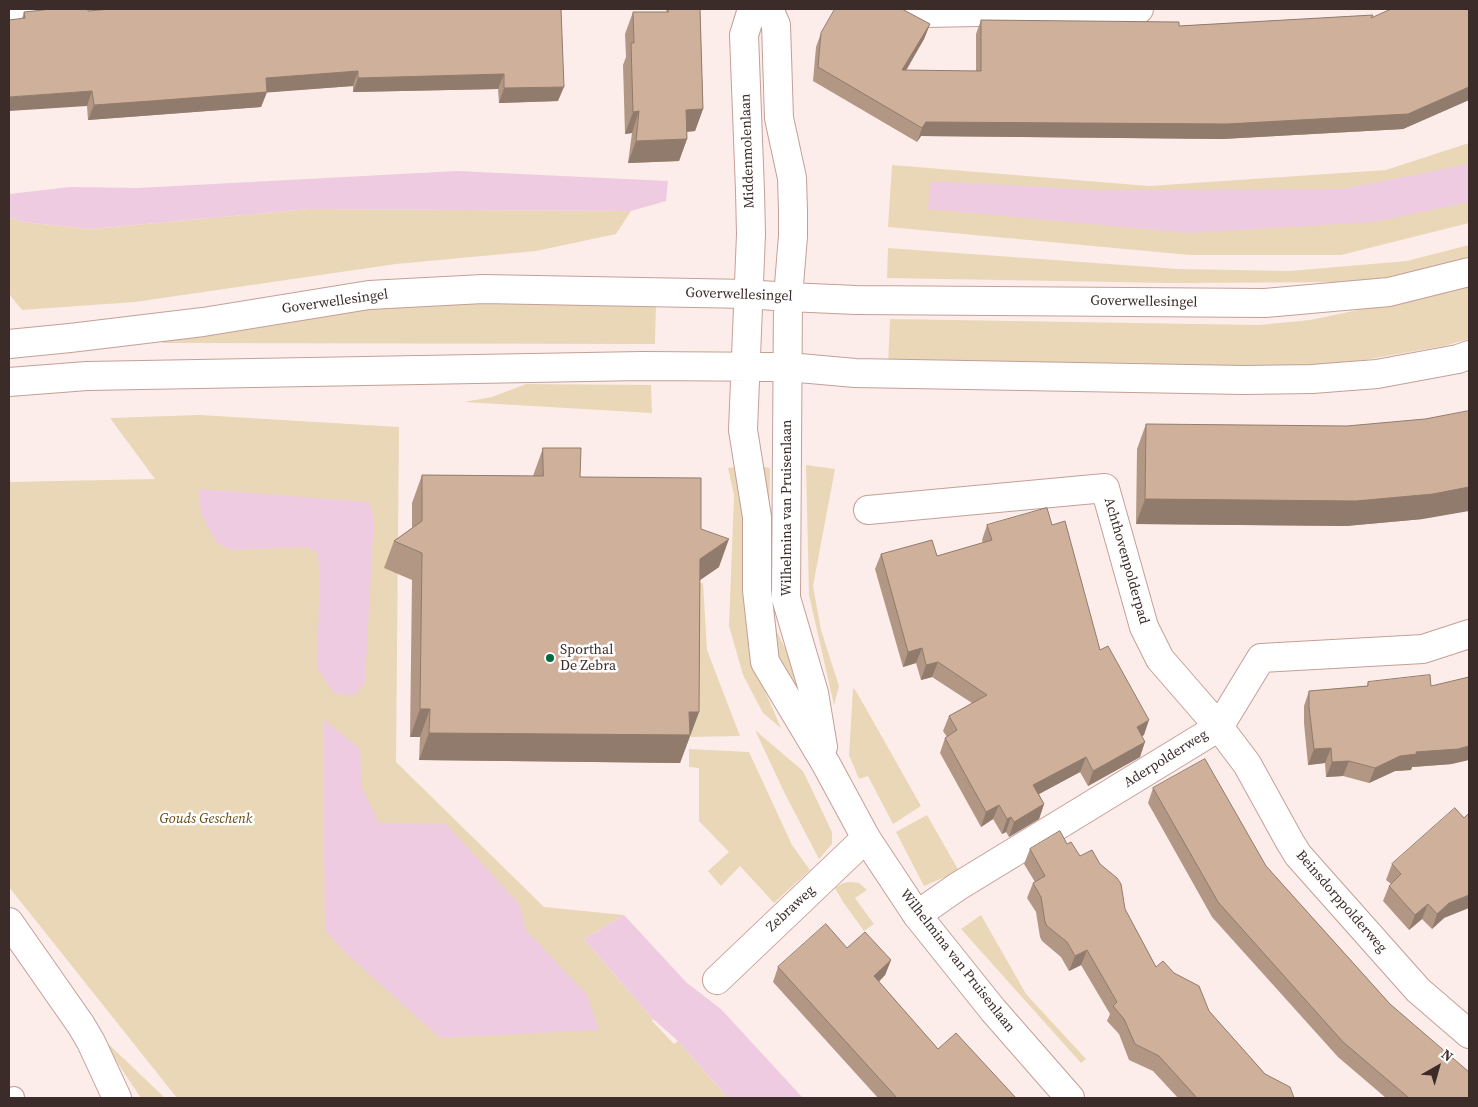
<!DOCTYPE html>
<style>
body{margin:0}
#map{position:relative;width:1478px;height:1107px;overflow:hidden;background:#fdedea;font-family:"Source Serif 4",serif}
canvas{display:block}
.frame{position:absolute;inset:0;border:10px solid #3b2c2a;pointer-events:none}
.north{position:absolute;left:1413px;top:1042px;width:50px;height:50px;-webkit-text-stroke:4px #fefefe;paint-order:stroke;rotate:38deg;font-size:14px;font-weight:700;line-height:20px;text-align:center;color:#3b2c2a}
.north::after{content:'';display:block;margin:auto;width:18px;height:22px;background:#3b2c2a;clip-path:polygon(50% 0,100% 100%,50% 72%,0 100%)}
</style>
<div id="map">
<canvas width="1478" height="1107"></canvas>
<div class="frame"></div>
<div class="north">N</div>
</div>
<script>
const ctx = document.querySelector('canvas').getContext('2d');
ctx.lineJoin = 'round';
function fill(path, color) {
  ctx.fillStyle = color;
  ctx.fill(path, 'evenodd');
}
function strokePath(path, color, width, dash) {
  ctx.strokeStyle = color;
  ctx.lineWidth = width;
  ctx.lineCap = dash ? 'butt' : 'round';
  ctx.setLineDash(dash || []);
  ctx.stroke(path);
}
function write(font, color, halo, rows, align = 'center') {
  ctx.font = font + ' "Source Serif 4",serif';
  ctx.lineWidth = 5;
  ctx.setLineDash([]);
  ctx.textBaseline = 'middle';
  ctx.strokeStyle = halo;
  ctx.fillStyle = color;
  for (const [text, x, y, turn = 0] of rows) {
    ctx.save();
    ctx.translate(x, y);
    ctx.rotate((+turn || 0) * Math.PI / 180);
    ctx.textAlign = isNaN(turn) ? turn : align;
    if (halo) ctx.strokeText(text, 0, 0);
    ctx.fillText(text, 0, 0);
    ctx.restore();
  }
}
fill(new Path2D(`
 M1469 143V223L1341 255H1190L888 227 892 165 1149 186 1386 170Z
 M309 209 631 211 616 234 536 251 396 264 135 302 22 310 9 294V217L23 222 91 229Z
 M1469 245V261L1421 275 1358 282 1173 283 887 278 888 248 1178 269 1290 271 1407 261Z
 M1469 287V339L1444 346 1330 366H888L890 319 1259 325 1310 320Z
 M438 299 656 301 655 344 163 343V337Z
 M526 384 651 385 652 413 464 402 492 397Z
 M200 415 399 427 396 762 544 907 624 915 584 939 653 1019 652 1021 674 1044 678 1041 728 1098H177L9 887V482L155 479 110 418Z
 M806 465 835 469 813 586 821 630 839 686 834 705 809 595Z
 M742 466 747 628 757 673 781 728 763 713 743 675 729 626 734 495 728 468Z
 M764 467 770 468 769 531 772 597 777 632 801 680 822 751 775 654 765 561Z
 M693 583H703L707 650 740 736 691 737Z
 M853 688 856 691 921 806 893 824 868 776 859 779 849 755Z
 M755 730 803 771 832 832V844L819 859 785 794Z
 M689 749 749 752 792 845 810 870 774 903 740 866 721 886 708 871 729 852 699 821V768L689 767Z
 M927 815 959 871 924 886 896 832Z
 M851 882 859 883 867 890 855 898 874 924 864 931 843 902 835 888 843 883Z
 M981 915 1026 994 1086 1059 1081 1063 961 929Z
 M99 1035 165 1098H141Z`), '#e9d7b8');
fill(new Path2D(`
 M1469 164V202L1374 222 1188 233 928 209 931 181 1099 190 1342 189Z
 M457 171 668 181 666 201 631 211 309 209 91 229 23 222 9 217V194L70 187 138 188Z
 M199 489 369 502 374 518 365 682 354 696 334 693 317 668 320 570 317 552 304 547 230 550 216 542 201 513Z
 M323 719 360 749 362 788 379 823 446 824 519 904 526 930 587 995 599 1030 440 1038 348 955 325 931Z
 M624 915 687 983 721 1009 803 1098H728L678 1041 653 1019 584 939Z`), '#eecbe1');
const lane = new Path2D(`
 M13 1098 14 1097`);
const street = new Path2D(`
 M916 9 925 13 1139 9
 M9 11 37 9
 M868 510 1105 488 1144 627 1160 659 1219 727 1247 764 1290 842 1298 855 1418 990 1469 1034
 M917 915 957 887 1219 727 1261 658 1423 649 1469 634
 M9 922 81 1025 91 1042 117 1098
 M717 980 866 838`);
const secondary = new Path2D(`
 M752 9 744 35 750 191 751 234 743 430 757 517V590L765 662 826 764 866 838 917 915 993 1010 1070 1098
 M769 9 776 25 779 118 792 178 793 211V236L788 297 786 598 814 693 823 747
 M9 344 70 338 203 322 369 295 483 289 748 294 788 297 856 300 1265 303 1389 292 1469 272
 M9 382 87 376 642 366 788 367 855 373 1244 380 1312 379 1377 374 1458 359 1469 355`);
strokePath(lane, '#c49f98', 22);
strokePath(street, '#c49f98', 30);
strokePath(secondary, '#c49f98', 30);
strokePath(lane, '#fff', 20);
strokePath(street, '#fff', 28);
strokePath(secondary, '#fff', 28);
fill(new Path2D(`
 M561 9 558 101 499 103 498 89 353 92V86L267 92 261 107 88 120 87 106 22 18 24 12 43 10 88 11Z
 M667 9H700L703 109 695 131 687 132V139L679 161 628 163 632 133 625 134 623 65 626 57 625 34 633 12H666Z
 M1469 9V100L1403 129 1222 139 921 136 917 142 813 81 816 47 821 33 930 24 924 39 906 71H976V34L981 20 1179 26 1373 15 1372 17Z
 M1146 424 1423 519 1346 526 1136 524 1137 449Z
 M543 448 580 477 701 529 719 567 700 580 699 712 680 763 419 760 420 737H410L412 580 384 568 394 541 412 528V503L422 475 533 476Z
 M987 525H1052L1100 650 1144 735 1142 736 1140 757 1088 786 1080 772 1039 794 1044 804 1039 819 1009 837 1006 832 1002 834 993 819 981 827 940 753 945 738 947 737 943 731 949 716 972 703 932 677 921 680 916 663 903 667 875 569 881 554 937 556 983 543 982 540Z
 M1368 682 1431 686 1452 764 1412 767 1411 770 1395 771 1369 783 1343 776 1326 777 1325 763 1308 765 1304 723V706L1309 691 1367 686Z
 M1153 788 1266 866 1390 1004 1469 1098H1386L1338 1057 1212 917 1148 803Z
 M1067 844 1080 856 1125 909 1156 967 1209 1011 1265 1074 1294 1098H1178L1153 1071 1129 1060 1119 1034 1107 1021 1110 1014 1081 965 1069 971 1061 957 1042 941 1040 937 1036 912 1027 898 1033 883 1035 882 1024 864 1030 849Z
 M1392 864 1444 918 1432 929 1422 919 1409 930 1383 901 1389 886 1391 884 1386 880Z
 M847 948 891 960 885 975 879 982 938 1049 1016 1098H878L773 982 778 967Z`), '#b29785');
fill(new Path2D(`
 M930 24 924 39 897 85 902 70Z
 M358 71 353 86 261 93 266 78Z
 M504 74 498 89 353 92 358 78Z
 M564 87 558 101 499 103 504 88Z
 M1469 87V100L1403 129 1222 139 921 136 917 142 922 128 926 122Z
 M92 91 87 106 9 111V97Z
 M267 92 261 107 88 120 94 105Z
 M703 109 695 131 679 132 686 110Z
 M639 111 632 133 625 134 633 112Z
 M687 139 679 161 628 163 636 141Z
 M1469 487V511L1423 519 1346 526 1136 524 1145 499Z
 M729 539 719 567 690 587 700 559Z
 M922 648 916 663 903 667 908 652Z
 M938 662 932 677 921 680 926 665Z
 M420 709H430L420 737H410Z
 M689 712H699L680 763 419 760 429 733Z
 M1149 720 1144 735 1132 741 1137 727Z
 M1145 742 1140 757 1088 786 1093 771Z
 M1469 746V760L1452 764 1412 767 1411 770 1395 771 1369 783 1375 768 1400 756 1416 752Z
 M1331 748 1325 763 1308 765 1314 749Z
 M1086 757 1080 772 1028 800 1033 785Z
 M1349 761 1343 776 1326 777 1332 762Z
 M1044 804 1039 819 1009 837 1014 822Z
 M999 805 993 819 981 827 986 812Z
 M1011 817 1006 832 1002 834 1007 819Z
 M1469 895V908L1444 918 1432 929 1437 914 1449 903Z
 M1428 904 1422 919 1409 930 1415 915Z
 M1087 950 1081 965 1069 971 1075 956Z
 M891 960 885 975 868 991 874 976Z`), '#917b6c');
const building = new Path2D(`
 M48 9H88V11L111 9H561L564 87 504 88V74L358 78V71L266 78 267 92 151 101 94 105 92 91 9 97V20L25 18 24 12 43 10Z
 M668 9H700L703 109 686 110 687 139 636 141 639 111 633 112 631 43H634L633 12H668Z
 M835 9H902L930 24 902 70 981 71V20L1179 22V26L1373 15 1371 18 1391 9H1469V87L1408 114 1227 124 926 122 922 128 818 67 821 33Z
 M1469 411V487L1433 494 1356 501 1145 499 1146 424 1347 426 1425 419Z
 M543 448H581L580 477 701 478V529L729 539 700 559 699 712H689L690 735 429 733 430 709H420L422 553 394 541 422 521V475L543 476Z
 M1047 508 1052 525 1065 521 1100 650 1108 646 1149 720 1137 727 1145 742 1093 771 1086 757 1033 785 1044 804 1014 822 1011 817 1007 819 999 805 986 812 945 738 957 730 949 716 987 695 938 662 926 665 922 648 908 652 881 554 932 540 937 556 992 540 987 525Z
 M1430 675 1431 686 1469 677V746L1458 749 1416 752 1417 754 1400 756 1375 768 1349 761 1332 762 1331 748 1314 749 1309 707V691L1368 686V682Z
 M1205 759 1266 866 1390 1004 1469 1072V1098H1409L1343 1042 1218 902 1153 788Z
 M1455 808 1464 818 1469 813V895L1449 903 1437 914 1428 904 1415 915 1389 886 1401 874 1392 864Z
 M1060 831 1067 844 1071 842 1080 856 1092 850 1100 864 1117 878 1121 884 1125 909 1156 967 1163 961 1174 973 1199 986 1209 1011 1265 1074 1290 1087 1294 1098H1197L1159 1056 1135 1044 1124 1019 1113 1006 1117 1002 1087 950 1075 956 1067 942 1047 926 1045 922 1041 897 1033 883 1045 876 1030 849Z
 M826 924 847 948 865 932 891 960 874 976 938 1049 956 1033 1016 1098H897L778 967Z`);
fill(building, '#cfb09b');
strokePath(building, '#917b6c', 1);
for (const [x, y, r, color] of [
 [550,658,5,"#036a40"]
]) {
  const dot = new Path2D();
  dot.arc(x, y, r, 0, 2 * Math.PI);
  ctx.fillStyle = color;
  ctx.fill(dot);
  strokePath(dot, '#fefefe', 2);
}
write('14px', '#3b2c2a', '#fefefe', [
 ["Middenmolenlaan",748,151,-92],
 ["Goverwellesingel",739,295,2],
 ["Goverwellesingel",335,302,-8],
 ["Goverwellesingel",1144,302,1],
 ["Wilhelmina van Pruisenlaan",787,508,-90],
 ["Achthovenpolderpad",1126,561,74],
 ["Aderpolderweg",1166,759,-32],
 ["Beinsdorppolderweg",1341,902,49],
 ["Zebraweg",791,909,-43],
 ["Wilhelmina van Pruisenlaan",957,961,52]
]);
write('14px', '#3b2c2a', '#fefefe', [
 ["Sporthal",560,650],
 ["De Zebra",560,666]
], 'left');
write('italic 14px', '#664b12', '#fefefe', [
 ["Gouds Geschenk",206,819]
]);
</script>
